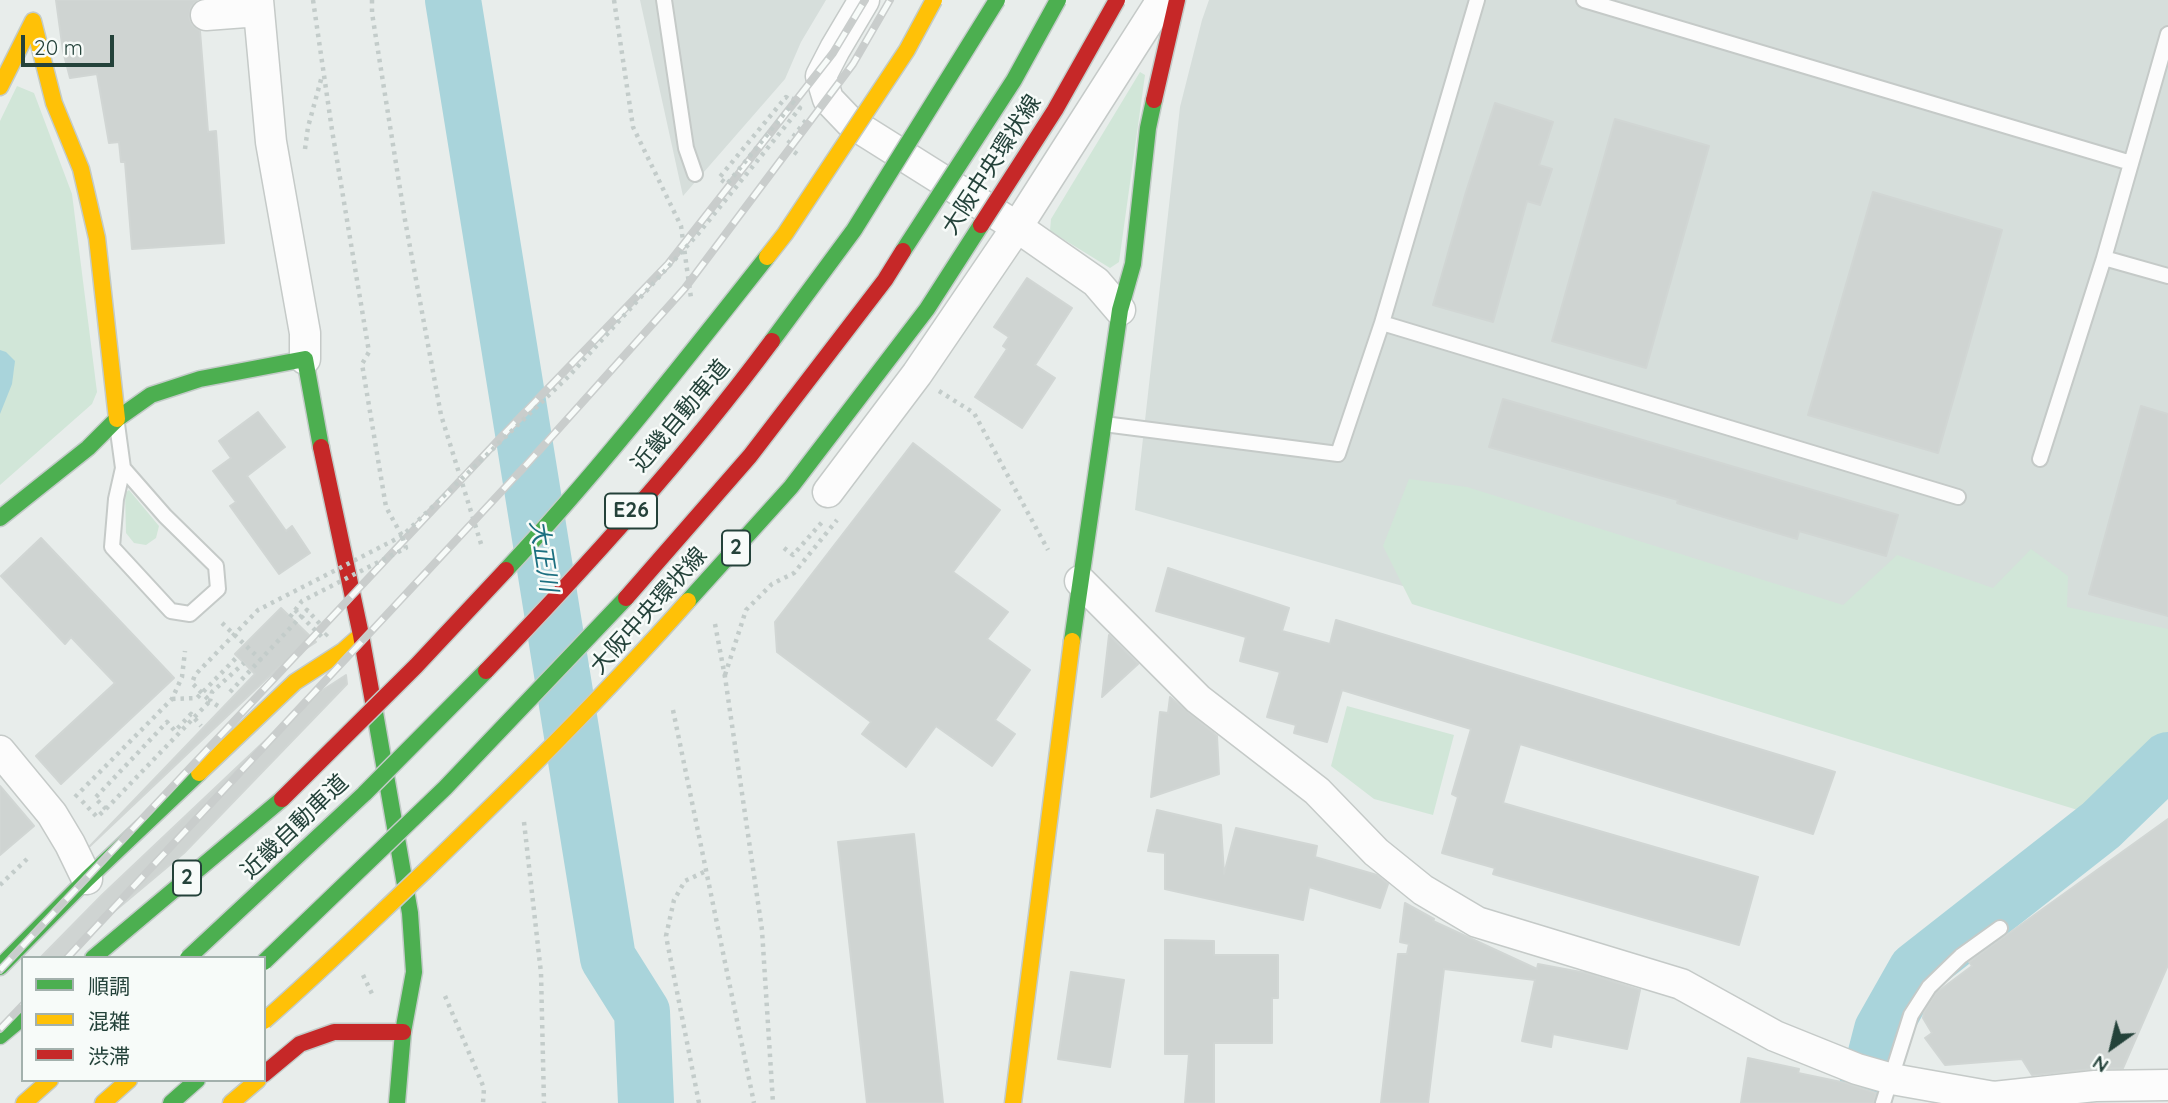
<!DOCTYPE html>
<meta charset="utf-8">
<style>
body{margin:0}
#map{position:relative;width:2168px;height:1103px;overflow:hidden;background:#e8edeb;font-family:Quicksand,"Noto Sans JP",sans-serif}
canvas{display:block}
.legend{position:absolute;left:21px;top:956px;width:245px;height:126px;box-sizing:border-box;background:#f7fbf9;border:2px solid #a3b1ad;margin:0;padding:9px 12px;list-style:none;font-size:21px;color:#24423a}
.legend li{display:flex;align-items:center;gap:14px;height:35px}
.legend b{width:35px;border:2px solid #a3b1ad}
.north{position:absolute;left:2077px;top:1012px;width:70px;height:70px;-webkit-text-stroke:5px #f7fbf9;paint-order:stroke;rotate:214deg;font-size:19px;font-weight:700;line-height:28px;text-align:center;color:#24423a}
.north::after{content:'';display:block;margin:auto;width:24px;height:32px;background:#24423a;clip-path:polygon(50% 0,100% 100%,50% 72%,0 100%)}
.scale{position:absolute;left:21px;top:35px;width:93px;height:32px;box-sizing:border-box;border:4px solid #24423a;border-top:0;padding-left:9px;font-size:21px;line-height:24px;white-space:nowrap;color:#24423a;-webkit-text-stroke:5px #f7fbf9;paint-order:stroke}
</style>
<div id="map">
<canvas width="2168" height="1103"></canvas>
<ul class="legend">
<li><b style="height:9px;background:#4caf50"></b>順調</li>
<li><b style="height:9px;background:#ffc107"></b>混雑</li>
<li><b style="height:9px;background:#c62828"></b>渋滞</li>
</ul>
<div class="north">N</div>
<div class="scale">20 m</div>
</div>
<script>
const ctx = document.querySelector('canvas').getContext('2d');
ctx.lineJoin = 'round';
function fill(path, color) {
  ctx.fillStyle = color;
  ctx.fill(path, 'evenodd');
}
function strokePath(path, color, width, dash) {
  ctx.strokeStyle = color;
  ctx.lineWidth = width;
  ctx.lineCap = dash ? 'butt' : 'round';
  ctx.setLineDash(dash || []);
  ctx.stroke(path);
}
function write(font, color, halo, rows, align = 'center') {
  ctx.font = font + ' Quicksand,"Noto Sans JP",sans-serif';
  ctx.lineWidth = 5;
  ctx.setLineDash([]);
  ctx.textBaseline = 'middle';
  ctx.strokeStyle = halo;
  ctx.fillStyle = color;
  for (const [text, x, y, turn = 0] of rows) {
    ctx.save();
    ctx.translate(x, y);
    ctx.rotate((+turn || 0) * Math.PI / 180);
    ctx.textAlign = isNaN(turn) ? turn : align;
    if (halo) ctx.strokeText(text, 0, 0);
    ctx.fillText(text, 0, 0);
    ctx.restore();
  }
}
fill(new Path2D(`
 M640 0H826L801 42 785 79 683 196Z
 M1209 0H2168V715L2090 781 1135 510 1180 107 1202 20Z`), '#d6dedb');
fill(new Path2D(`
 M1140 72 1145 75 1119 262 1110 268 1050 231 1051 219Z
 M17 86 34 93 72 194 97 392 92 404 0 485V121Z
 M1409 479 1467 487 1843 605 1897 555 1993 588 2031 549 2068 576 2067 607 2168 629V743L2097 816 1412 604 1383 546Z
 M129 490 159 526 156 538 146 545 134 543 126 533 125 493Z
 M1347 706 1454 735 1433 815 1374 799 1331 766Z`), '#d1e6d8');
fill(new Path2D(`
 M0 350 6 352 15 361 12 384 0 414Z`), '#a9d4db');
strokePath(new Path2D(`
 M453 0 608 958 642 1012 646 1103
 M1863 1103 1882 1030 1916 970 2101 825 2168 760`), '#a9d4db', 56);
const building = new Path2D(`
 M56 0H197L191 7 189 17 192 25 200 31 208 132 216 131 224 243 132 249 125 162H121L119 142 109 143 97 74 70 78 63 51Z
 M1495 103 1553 122 1539 165 1552 169 1540 205 1527 201 1493 322 1433 305 1466 192Z
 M1615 119 1709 146 1646 368 1552 341Z
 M1873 192 2002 230 1938 453 1808 415Z
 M1027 278 1072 308 1035 365 1055 378 1022 428 975 397 1007 349 1003 346 1009 337 994 327Z
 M1503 399 1898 515 1886 556 1799 531 1797 539 1677 503 1678 500 1489 447Z
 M2141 406 2168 414V616L2089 594Z
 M258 412 285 447 247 476 286 531 292 526 310 553 279 574 230 506 236 502 213 471 231 458 219 441Z
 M913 443 1000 510 953 572 1008 612 987 639 1030 670 995 720 1015 734 992 766 936 726 906 767 862 734 871 722 777 652 775 622Z
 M41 538 174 678 61 784 36 756 115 683 71 637 65 644 1 576Z
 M1168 568 1289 608 1282 631 1330 644 1336 620 1835 772 1813 834 1520 744 1503 803 1758 877 1739 945 1493 874 1495 868 1442 853 1458 797 1452 794 1471 729 1342 690 1327 742 1294 733 1296 725 1267 717 1280 672 1240 661 1246 637 1156 611Z
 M281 608 316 642 280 666 90 846 255 674 235 654Z
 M1109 635 1138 664 1102 697Z
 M346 675 347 684 184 853 79 941 73 950 72 958H40L102 895 309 699Z
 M1170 697 1217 736 1219 774 1151 797 1160 712 1168 713Z
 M0 786 34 826 0 855Z
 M1157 810 1221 825 1224 874 1236 828 1317 846 1315 857 1377 875 1388 884 1380 908 1309 887 1303 920 1165 889V853L1148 851Z
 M2168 819V965L2123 1068 2093 1069 2032 1075 2022 1059 1945 1065 1925 1038 1932 1033 1923 1018 1924 1012 1936 993 1972 966 1969 962Z
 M914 834 943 1103H867L838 842Z
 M1405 903 1434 919 1433 921 1537 969 1538 964 1586 973 1640 990 1627 1049 1553 1034 1551 1047 1522 1041 1535 980 1444 969 1428 1103H1381L1398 954H1407L1409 944 1400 942Z
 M1165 940 1214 941V955H1278V998H1272V1043H1214V1103H1185L1189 1054H1165Z
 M1071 972 1124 980 1110 1067 1058 1059Z
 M1748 1058 1799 1069 1798 1073 1846 1083 1876 1093 1874 1103H1741Z`);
fill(building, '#cfd4d2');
strokePath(building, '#d1d6d4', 2);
const lane = new Path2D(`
 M664 0 686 148 695 174
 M1584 0 2131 163
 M2168 34 2104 258 2168 276
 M1382 323 1958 497
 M117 424 123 468 116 499 112 547 171 611 190 614 218 589 216 566 165 516 123 468
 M1104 424 1338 454 1382 323 1477 0
 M2040 459 2104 258
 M1883 1103 1911 1015 1929 987 1961 956 2000 928`);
const street = new Path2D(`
 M258 0 271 142 305 333V359
 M864 0 835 49 821 76 828 99 850 122 1017 227 1096 282 1120 310
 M206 15 259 11
 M828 492 917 374 1017 227 1162 0
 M1080 581 1198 699 1317 791 1376 852 1423 890 1477 922 1681 984 1775 1036 1857 1069 1892 1079 1994 1097 2095 1086 2168 1085
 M0 751 52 814 70 844 87 879`);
const fast = new Path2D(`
 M0 518 88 448 117 419 151 395 200 379 305 359 321 447
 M1072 641 1120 310 1133 264 1148 128 1154 100
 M374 707 410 913 414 972 403 1032 397 1103
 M93 958 282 799
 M0 967 87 879 199 773
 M0 1036 23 1017
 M171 1103 197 1080`);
const slow = new Path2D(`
 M33 21 54 103 81 169 97 238 117 419
 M0 87 33 21
 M199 773 295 682 343 651 361 635
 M24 1103 50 1080
 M103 1103 129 1080
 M231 1103 258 1080
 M1013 1103 1072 641`);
const jam = new Path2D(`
 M1154 100 1177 0
 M321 447 361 635 374 707
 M264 1074 300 1044 334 1032H403`);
strokePath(lane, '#c5cac8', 18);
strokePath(street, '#c5cac8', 33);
strokePath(fast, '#c3cbc8', 19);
strokePath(slow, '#c3cbc8', 19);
strokePath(jam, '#c3cbc8', 19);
strokePath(new Path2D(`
 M313 0 332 130 369 352 362 364 386 507 402 536
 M372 0V13L405 220 441 415 482 547
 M614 0 633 127 681 226 691 298
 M789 108 796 95
 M305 149 308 127 322 76
 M797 154 786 146 806 120
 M939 391 974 413 1048 550
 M784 548 793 555 823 521
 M222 623 262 661
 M715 624 725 677 762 930 773 1103
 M725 675 746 610 772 584 794 573 837 520
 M230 692 307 610 320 624
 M172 699 197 698 237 657
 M218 706 210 701 212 692 244 663
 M673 710 754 1103
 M75 797 172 699 182 677 185 651
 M82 801 97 817 106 809 95 798 167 722 175 731 191 714 201 726
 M524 822 541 973 544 1103
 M0 885 27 859
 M363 975 374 998
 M445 996 484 1088 483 1103
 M699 1103 666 936 674 900 685 881 706 871`), '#c3ccca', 4.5, [3.5, 5]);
strokePath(lane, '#fcfcfc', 14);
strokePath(street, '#fcfcfc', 30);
strokePath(fast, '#4caf50', 16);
strokePath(slow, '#ffc107', 16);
strokePath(jam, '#c62828', 16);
const rail = new Path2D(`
 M67 958 527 464 685 288 853 64 890 0
 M0 970 503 435 668 264 833 53 865 0
 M0 1029 23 1005`);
strokePath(rail, '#c9cdcc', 8);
strokePath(rail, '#f7fbf9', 5, [16]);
const fastBridge = new Path2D(`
 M903 251 1014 80 1058 0
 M772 341 854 230 997 0
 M506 570C599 471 683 363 767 257
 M688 601 791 487 927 309 981 225
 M188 958 364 794 486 671
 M264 962 445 788 626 598`);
const slowBridge = new Path2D(`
 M767 257 785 234 907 50 934 0
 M264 1021C319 973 371 922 424 872 515 784 604 696 688 601`);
const jamBridge = new Path2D(`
 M981 225 1055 110 1117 0
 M626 598 750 456 885 280 903 251
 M486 671C587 566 685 458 772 341
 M282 799 416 666 506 570`);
strokePath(fastBridge, '#c3ccc9', 19, []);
strokePath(slowBridge, '#c3ccc9', 19, []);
strokePath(jamBridge, '#c3ccc9', 19, []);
strokePath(new Path2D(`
 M295 610 323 638 328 633
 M290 617 302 601 406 548 402 536
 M106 809 210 701 192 683 195 675 258 610 402 536 570 375 698 234 800 108 786 97 719 178 727 184 789 108`), '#c3ccca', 4.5, [3.5, 5]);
strokePath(fastBridge, '#4caf50', 16);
strokePath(slowBridge, '#ffc107', 16);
strokePath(jamBridge, '#c62828', 16);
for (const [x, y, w] of [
 [631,511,52],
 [736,548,28],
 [187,878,28]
]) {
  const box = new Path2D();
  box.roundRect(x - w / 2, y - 17.5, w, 35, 5);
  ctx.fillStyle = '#f7fbf9';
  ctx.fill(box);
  strokePath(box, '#24423a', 2);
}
write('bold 21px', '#24423a', null, [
 ["E26",631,511],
 ["2",736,548],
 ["2",187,878]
]);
write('23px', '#24423a', '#f7fbf9', [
 ["大阪中央環状線",992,165,-57],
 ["近畿自動車道",681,416,-50],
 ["大阪中央環状線",649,611,-48],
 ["近畿自動車道",295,827,-44]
]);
write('italic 24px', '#1c6f80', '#f7fbf9', [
 ["大正川",543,556,81]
]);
</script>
